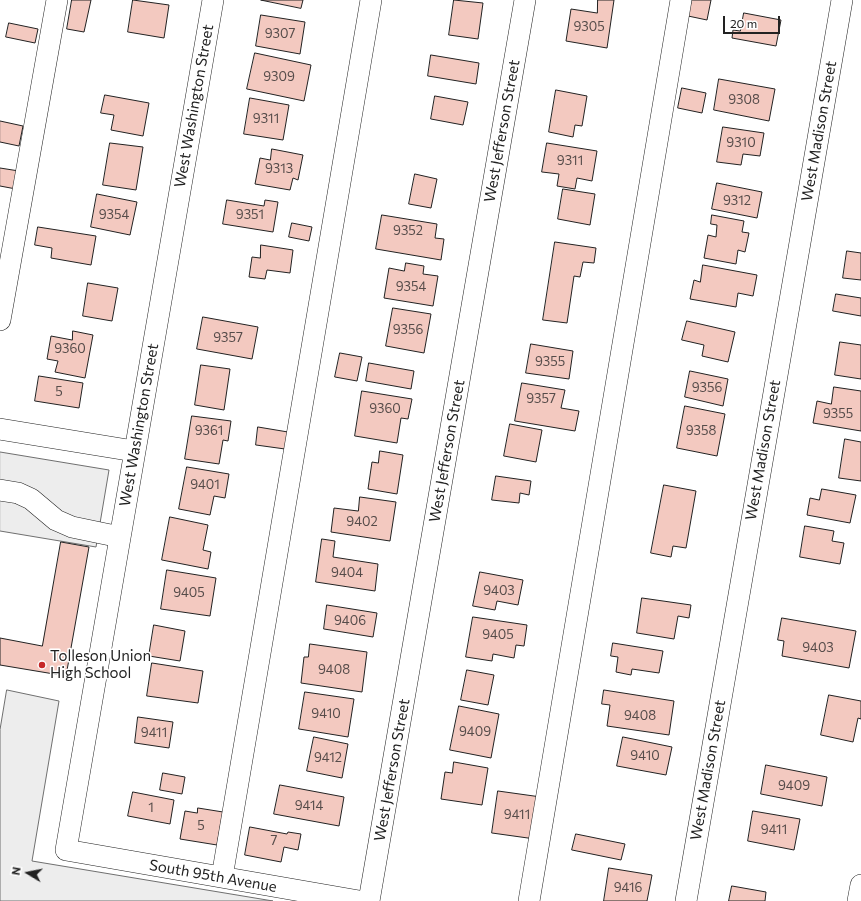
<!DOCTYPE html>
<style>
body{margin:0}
#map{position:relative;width:861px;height:901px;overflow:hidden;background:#fff;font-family:Commissioner,sans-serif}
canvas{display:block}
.north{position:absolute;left:8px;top:853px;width:40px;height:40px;-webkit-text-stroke:3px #fff;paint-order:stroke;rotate:280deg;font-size:11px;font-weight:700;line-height:16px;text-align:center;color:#222}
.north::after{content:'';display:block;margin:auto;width:14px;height:18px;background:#222;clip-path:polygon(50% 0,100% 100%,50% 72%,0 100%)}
.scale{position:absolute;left:723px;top:16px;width:57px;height:18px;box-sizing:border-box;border:2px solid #222;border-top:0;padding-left:5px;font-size:12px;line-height:14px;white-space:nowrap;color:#222;-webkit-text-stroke:3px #fff;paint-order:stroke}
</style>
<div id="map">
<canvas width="861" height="901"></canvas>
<div class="north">N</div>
<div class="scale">20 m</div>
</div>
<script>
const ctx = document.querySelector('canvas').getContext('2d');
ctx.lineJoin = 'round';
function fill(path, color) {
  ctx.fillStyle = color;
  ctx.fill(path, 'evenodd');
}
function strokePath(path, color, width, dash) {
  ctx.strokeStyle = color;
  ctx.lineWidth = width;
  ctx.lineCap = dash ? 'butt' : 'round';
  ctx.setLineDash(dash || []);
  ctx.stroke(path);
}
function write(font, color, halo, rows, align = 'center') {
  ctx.font = font + ' Commissioner,sans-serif';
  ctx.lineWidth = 3;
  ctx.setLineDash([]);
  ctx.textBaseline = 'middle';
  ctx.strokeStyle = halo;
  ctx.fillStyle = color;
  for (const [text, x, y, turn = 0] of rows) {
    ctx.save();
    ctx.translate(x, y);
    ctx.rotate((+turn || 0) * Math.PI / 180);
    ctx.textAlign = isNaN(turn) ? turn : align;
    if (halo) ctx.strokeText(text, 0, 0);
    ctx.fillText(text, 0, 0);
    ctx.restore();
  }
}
const parking = new Path2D(`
 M0 452 109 470 96 547 0 531Z
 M7 690 59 701 32 861 273 901H0V730Z`);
fill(parking, '#ededed');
strokePath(parking, '#6f6f6f', 1);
const building = new Path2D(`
 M72 0H91L84 32 67 29Z
 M133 0 169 5 164 38 128 32Z
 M261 0H303L301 8Z
 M454 0 483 3 478 39 449 35Z
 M598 0H614L607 48 566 41 571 9 597 13Z
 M692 0H711L707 20 688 16Z
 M744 13 781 20 776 46 732 38 733 30 740 31Z
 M261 15 305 22 300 54 256 46Z
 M9 23 38 29 35 43 6 37Z
 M255 53 311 65 304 101 247 89Z
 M431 55 479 63 476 84 428 76Z
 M719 79 775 89 769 121 714 110Z
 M682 88 706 93 702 113 678 108Z
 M556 90 587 96 582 126 575 125 573 137 549 132Z
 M105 95 149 103 143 136 111 130 114 115 101 113Z
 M435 96 468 102 463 125 431 119Z
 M250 98 289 105 283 140 244 134Z
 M0 121 23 126 19 146 0 142Z
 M723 127 764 133 760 156 743 154 741 165 717 162Z
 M110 143 143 147 136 190 103 185Z
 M547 143 597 151 592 181 577 178 575 189 557 186 559 174 542 172Z
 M272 149 303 155 298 180 293 178 290 190 255 184 260 158 270 160Z
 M0 168 19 171 16 189 0 186Z
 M415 174 437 179 431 208 409 204Z
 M717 183 762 192 757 218 712 209Z
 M563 189 595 194 590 225 558 219Z
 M97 194 137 202 130 235 91 227Z
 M227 200 264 206 265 200 278 202 273 232 223 224Z
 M382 215 437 224 435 238 444 239 441 260 376 249Z
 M712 215 744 221 742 232 749 233 745 252 738 250 736 264 704 258 708 235 716 237 717 225 711 224Z
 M292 223 312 227 309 241 289 237Z
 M38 227 96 236 91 265 51 258 52 248 35 245Z
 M555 242 596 248 594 263 583 262 580 277 574 276 567 323 543 320Z
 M261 245 293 250 290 273 267 270 265 279 249 277 252 257 260 258Z
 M847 251 861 253V280L843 278Z
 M406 263 424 266 423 274 438 276 433 306 384 298 389 268 404 271Z
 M703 265 757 275 753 296 738 293 736 307 690 299 694 280 700 282Z
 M88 283 118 288 112 321 83 316Z
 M836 294 861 298V316L833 311Z
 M393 308 431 314 424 353 386 346Z
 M203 317 258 327 252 359 197 349Z
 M687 321 735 332 728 362 702 356 704 345 682 340Z
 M73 331 93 335 85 378 55 372 58 361 47 359 51 336 72 340Z
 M840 342 861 345V379L835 375Z
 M531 344 573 351 569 379 526 373Z
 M340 353 362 357 357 381 335 377Z
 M369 363 414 371 411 389 366 381Z
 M201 365 230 369 224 410 195 405Z
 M690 371 728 379 723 406 685 397Z
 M39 376 83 383 79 408 35 401Z
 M522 383 565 390 561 408 579 411 575 431 515 421Z
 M834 387 861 391V431L813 423 817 401 831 404Z
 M362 391 412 399 408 419 401 418 397 443 355 436Z
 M685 406 725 414 717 456 677 448Z
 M192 416 231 421 228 441 223 440 219 464 185 459Z
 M510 424 542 430 536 462 504 456Z
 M258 427 288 432 285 449 256 445Z
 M845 439 861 442V481L839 478Z
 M380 451 403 455 397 494 368 489 372 462 378 463Z
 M187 467 229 474 225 498 214 496 210 515 179 509Z
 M496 476 531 481 529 495 520 493 519 503 492 500Z
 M664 485 696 491 686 548 673 546 671 557 651 553Z
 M822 489 856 495 850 523 807 515 810 498 819 500Z
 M360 497 396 502 390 541 331 532 334 508 358 511Z
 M170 517 208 525 203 550 211 552 208 569 162 560Z
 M805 526 834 531 832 541 844 543 840 564 800 557Z
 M322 539 335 541 333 557 378 564 375 591 316 582Z
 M61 542 89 547 66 676 0 665V638L42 646Z
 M167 570 216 578 210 616 161 609Z
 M480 572 523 580 518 605 497 601 495 610 473 606Z
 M642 598 691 605 689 618 678 616 674 639 637 633Z
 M327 605 377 613 373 637 324 629Z
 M473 617 527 625 524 646 516 645 514 658 493 654 492 661 466 657Z
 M782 618 856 631 849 668 782 656 784 641 778 640Z
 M154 625 185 631 180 661 149 656Z
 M613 643 663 651 659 673 632 669 631 675 616 672 618 657 611 656Z
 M310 644 367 652 362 692 301 683 304 657H308Z
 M152 663 203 671 198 703 147 696Z
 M467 670 494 675 488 705 461 700Z
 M604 690 674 701 669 735 607 726 610 705 602 704Z
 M305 692 354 699 348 737 299 729Z
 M829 695 861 701V719L858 718 853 742 821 735Z
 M459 706 499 714 491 758 450 750Z
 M138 717 173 722 169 748 135 743Z
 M314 737 348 744 342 778 307 771Z
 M623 737 672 747 666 775 617 766Z
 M454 762 488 768 482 805 441 799 445 772 452 773Z
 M766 765 827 777 822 806 761 794Z
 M163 773 185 777 182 794 160 790Z
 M280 785 344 797 339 826 274 814Z
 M498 791 541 797 535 839 492 833Z
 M133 792 174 800 170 824 128 816Z
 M198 808 223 812 217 845 180 839 185 811 197 813Z
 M753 811 800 819 794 850 748 841Z
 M250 827 287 834 288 832 301 834 298 850 284 847 281 862 245 855Z
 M576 834 625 844 621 860 572 850Z
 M609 868 652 875 647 901H604Z
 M732 886 766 892 765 901H729Z`);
fill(building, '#f3c9c0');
strokePath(building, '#222', 1);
const minor = new Path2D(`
 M213 0 66 850 359 901
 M0 320 57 0
 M0 429 134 451
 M0 490 18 493 31 499 56 520 72 527 120 537
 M222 877 371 0
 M369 901 525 0
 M529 901 681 0
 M686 901 842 0
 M858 901 861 885`);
strokePath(minor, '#222', 22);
strokePath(minor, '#fff', 21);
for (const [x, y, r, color] of [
 [42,665,4,"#c62828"]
]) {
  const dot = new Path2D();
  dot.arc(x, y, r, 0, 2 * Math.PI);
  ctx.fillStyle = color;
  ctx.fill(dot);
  strokePath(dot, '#fff', 1.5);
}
write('13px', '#564c4a', null, [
 ["9305",589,27],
 ["9307",280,34],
 ["9309",279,77],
 ["9308",744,100],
 ["9311",266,119],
 ["9310",741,143],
 ["9311",570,161],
 ["9313",279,169],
 ["9312",737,201],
 ["9354",114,215],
 ["9351",250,215],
 ["9352",408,231],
 ["9354",411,287],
 ["9356",408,330],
 ["9357",228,338],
 ["9360",70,349],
 ["9355",550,362],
 ["9356",707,388],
 ["5",59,392],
 ["9357",541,399],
 ["9360",385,409],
 ["9355",838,414],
 ["9361",209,431],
 ["9358",701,431],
 ["9401",205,485],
 ["9402",362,522],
 ["9404",347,573],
 ["9403",499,591],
 ["9405",189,593],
 ["9406",350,621],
 ["9405",498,635],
 ["9403",818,648],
 ["9408",334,670],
 ["9410",326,714],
 ["9408",640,716],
 ["9409",475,732],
 ["9411",154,733],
 ["9410",645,756],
 ["9412",328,758],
 ["9409",794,786],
 ["9414",309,806],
 ["1",151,808],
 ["9411",517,815],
 ["5",201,826],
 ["9411",774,830],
 ["7",274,841],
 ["9416",628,888]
]);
write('15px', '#222', '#fff', [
 ["West Washington Street",194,106,-80],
 ["West Jefferson Street",502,131,-80],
 ["West Madison Street",819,131,-80],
 ["West Washington Street",139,425,-80],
 ["West Madison Street",763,450,-80],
 ["West Jefferson Street",447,451,-80],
 ["West Jefferson Street",392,770,-80],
 ["West Madison Street",708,770,-80],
 ["South 95th Avenue",213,876,10]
]);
write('15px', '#222', '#fff', [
 ["Tolleson Union",50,656],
 ["High School",50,673]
], 'left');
</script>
